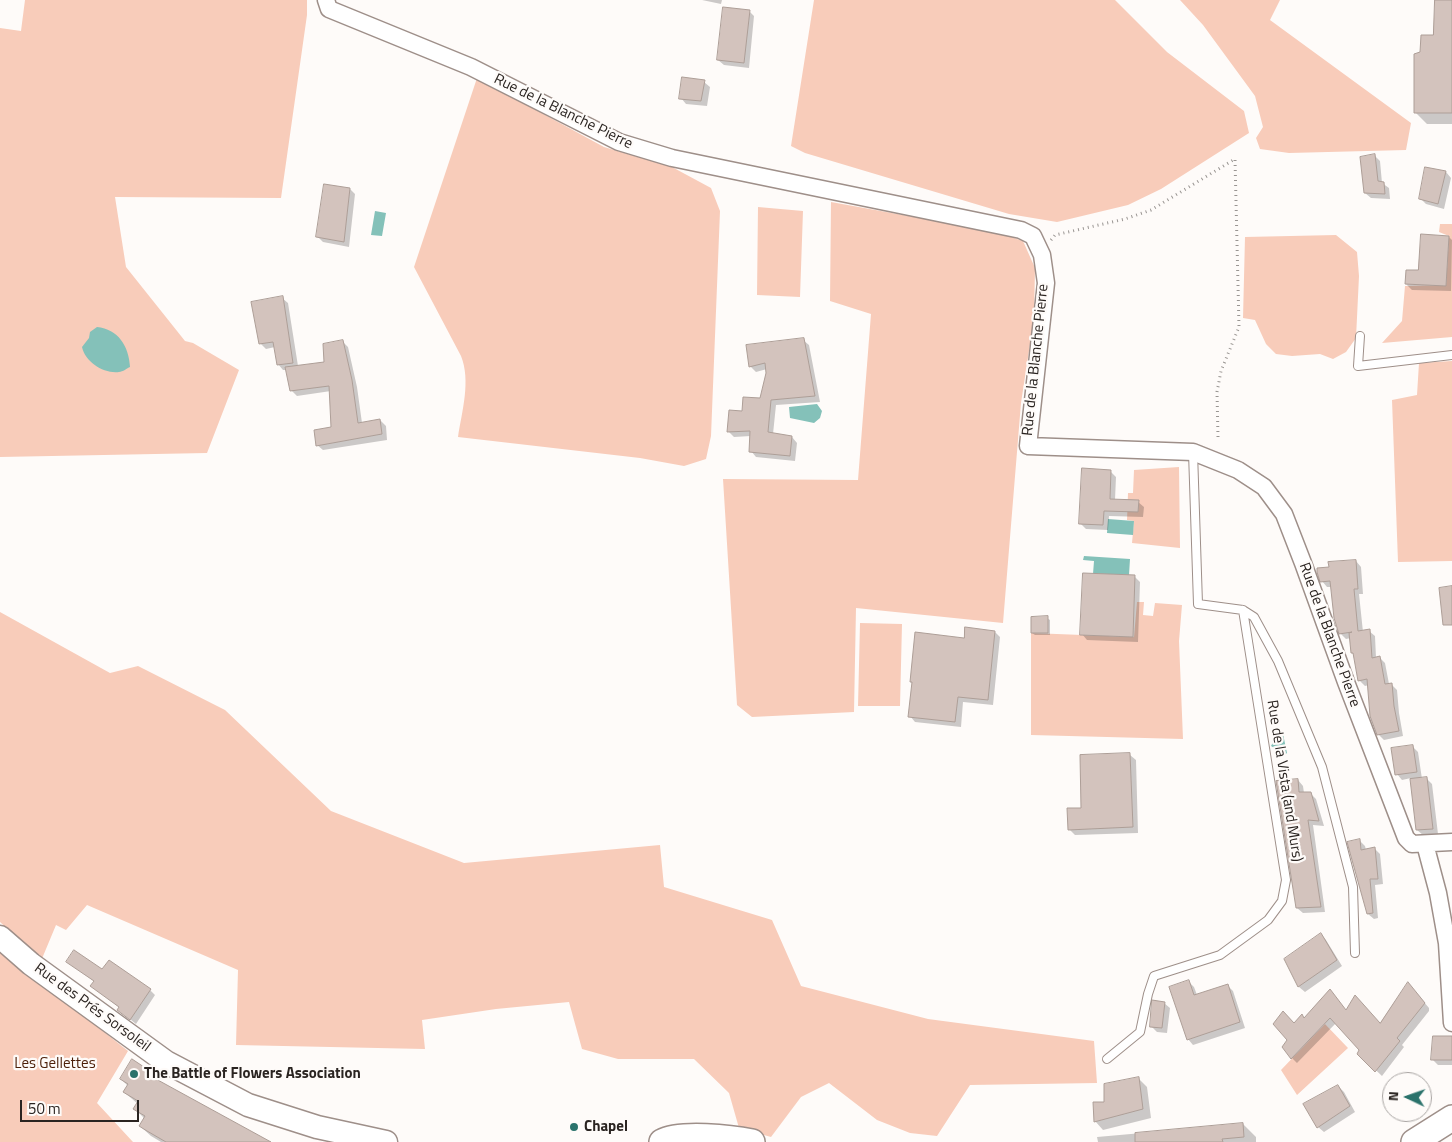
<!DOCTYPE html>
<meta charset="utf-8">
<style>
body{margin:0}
#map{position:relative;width:1452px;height:1142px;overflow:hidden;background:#fefbf9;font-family:"Titillium Web",sans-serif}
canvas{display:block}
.north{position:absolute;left:1382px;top:1072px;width:50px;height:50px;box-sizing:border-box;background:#fefbf9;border:1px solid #a9a5a3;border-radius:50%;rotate:273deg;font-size:14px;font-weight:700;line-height:20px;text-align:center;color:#2a2421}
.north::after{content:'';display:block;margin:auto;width:18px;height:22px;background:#2a726b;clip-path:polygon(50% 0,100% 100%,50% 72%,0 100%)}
.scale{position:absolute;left:20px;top:1100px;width:119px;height:22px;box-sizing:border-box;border:2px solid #2a2421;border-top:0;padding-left:6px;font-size:15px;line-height:18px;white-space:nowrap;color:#2a2421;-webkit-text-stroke:4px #fefbf9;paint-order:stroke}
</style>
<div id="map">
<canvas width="1452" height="1142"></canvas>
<div class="north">N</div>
<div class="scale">50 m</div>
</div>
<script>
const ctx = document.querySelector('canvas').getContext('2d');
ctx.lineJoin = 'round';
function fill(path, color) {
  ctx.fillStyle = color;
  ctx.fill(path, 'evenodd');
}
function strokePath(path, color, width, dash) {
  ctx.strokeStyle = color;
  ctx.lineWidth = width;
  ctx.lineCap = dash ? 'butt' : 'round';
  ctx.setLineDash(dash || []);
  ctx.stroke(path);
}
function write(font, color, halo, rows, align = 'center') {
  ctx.font = font + ' "Titillium Web",sans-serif';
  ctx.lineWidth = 4.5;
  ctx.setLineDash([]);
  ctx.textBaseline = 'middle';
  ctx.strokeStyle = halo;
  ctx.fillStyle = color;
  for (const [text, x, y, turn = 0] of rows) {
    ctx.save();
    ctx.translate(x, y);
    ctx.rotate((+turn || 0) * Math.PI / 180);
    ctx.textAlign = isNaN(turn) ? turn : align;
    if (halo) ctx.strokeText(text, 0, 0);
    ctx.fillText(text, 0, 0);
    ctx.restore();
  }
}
fill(new Path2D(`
 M25 0H307V15L281 198 115 197 126 267 185 341 193 343 239 370 207 453 0 457V28L21 31Z
 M814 0H1115L1167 52 1244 111 1249 133 1161 189 1128 205 1057 222 1009 214 805 153 791 146Z
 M1180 0H1280L1270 20 1411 123 1406 150 1289 153 1260 149 1256 138 1263 127 1255 96 1203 25Z
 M477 78 604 147 672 167 711 188 720 211 711 436 706 459 684 466 640 458 458 437C462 411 471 381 461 356L414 267Z
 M831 202 997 232 1023 241 1035 268 1034 318 1021 403 1003 623 856 608 854 712 752 717 737 705 723 479 858 480 871 314 830 301Z
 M758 207 803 211 800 297 757 295Z
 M1440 224H1452V337L1382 343 1402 321 1405 286 1446 285 1449 236 1439 232Z
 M1336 235 1357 252 1359 276 1356 338 1346 352 1333 359 1320 354 1292 356 1276 354 1266 344 1255 320 1243 318 1245 237Z
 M1452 361V561L1398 562 1392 400 1417 395 1419 363Z
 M1179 467 1180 548 1132 543 1134 521 1127 520 1128 493H1133L1134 470Z
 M1137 602H1144L1143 615 1153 616 1155 603 1182 605 1179 641 1183 739 1031 735V633L1134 637Z
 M0 612 110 673 138 666 225 710 331 811 464 863 660 845 664 887 772 920 801 986 928 1019 1094 1041 1097 1083 970 1085 937 1136 910 1133 877 1120 829 1083 801 1097 771 1137 739 1128 729 1093 694 1059H618L582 1049 569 1002 496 1009 422 1020 425 1049 236 1045 238 970 87 905 66 930 56 925 41 961 0 922Z
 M860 623 902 624 900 706H858Z
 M0 949 128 1051 97 1103 133 1142H0Z
 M1325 1024 1348 1048 1297 1095 1281 1070Z`), '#f8ccba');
fill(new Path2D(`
 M375 211 386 213 382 236 371 235Z
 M97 327C118 329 129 346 130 367 127 368 123 372 119 372 104 374 85 362 82 347L89 338 90 332Z
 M817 404 822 411 820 418 814 423 790 418 789 407Z
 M1108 519 1134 521 1133 535 1107 533Z
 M1084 556 1130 559 1129 575 1093 574 1094 561 1083 560Z
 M1279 731 1283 734 1287 753 1283 756 1276 749 1271 746Z`), '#84c1b9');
fill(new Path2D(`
 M702 0H722L721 4Z
 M1436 0H1452V124H1427L1415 112 1422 53 1434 36Z
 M749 11 754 16 749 68 724 65 718 60Z
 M704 82 710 87 707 106 686 104 681 98Z
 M1375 156 1380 161 1382 183 1389 188 1390 199 1371 198 1365 193Z
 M1446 172 1451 178 1444 209 1426 204 1420 198Z
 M350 189 355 194 349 247 323 242 318 237Z
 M1449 237 1452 240 1451 291 1412 290 1406 284Z
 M282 298 288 303 298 366 325 363 342 341 348 347 357 387 362 423 380 420 386 426 387 440 323 450 317 445 332 428 331 391 297 396 291 390 287 370H283L278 364 275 347 266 349 260 343Z
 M803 340 809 345 820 402 776 405 773 434 792 437 797 443 795 461 756 457 751 451V436L734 437 729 432 743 412 761 399 767 369 756 372 750 366Z
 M1110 471 1116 477 1115 500 1138 502 1144 507 1143 517 1109 516 1108 530 1086 529 1080 523Z
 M1356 561 1361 567 1363 594H1359L1363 632 1369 631 1375 636 1376 658H1380L1385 663 1389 684H1391L1397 690 1399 713 1403 736 1384 740 1378 734 1369 685 1365 686 1359 680 1355 656 1352 653 1351 638 1346 639 1340 633 1332 587H1327L1322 581 1330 569Z
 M1134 576 1140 582 1138 642 1087 640 1082 634Z
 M1047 618 1050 620V635H1035L1032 633Z
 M995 632 1000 637 993 705 963 702 961 727 915 722 910 716 913 684 911 682 965 639Z
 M1412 746 1418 752 1422 779 1426 778 1432 784 1438 834 1423 835 1417 830 1411 778 1402 780 1397 774Z
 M1130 755 1136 760 1138 833 1075 835 1069 829 1083 809Z
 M1298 780 1303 786 1304 793 1311 794 1316 799 1324 826 1313 825 1325 912 1303 913 1297 908Z
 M1360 841 1365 846 1366 850 1374 848 1380 854 1383 884 1375 885 1378 918 1374 919 1368 914Z
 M1321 934 1326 940 1342 966 1305 992 1299 987 1286 960Z
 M68 962 103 971 150 990 155 995 136 1024 119 1010 120 1008 92 986 95 982Z
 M1189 982 1194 987 1197 995 1227 985 1233 991 1245 1028 1193 1045 1188 1039Z
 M1413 989 1429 1008V1011L1402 1045 1404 1047 1382 1076 1358 1053 1361 1050 1336 1023 1297 1063 1292 1058 1294 1025 1302 1016 1305 1019 1346 1011 1380 1024Z
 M1164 1003 1170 1008 1167 1033 1157 1032 1151 1026Z
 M1452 1037V1065H1438L1433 1060Z
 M132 1061 147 1070 157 1080 263 1142H161L151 1136 140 1126 145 1119 135 1109 138 1104 124 1092 128 1086 121 1079Z
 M1139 1079 1147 1087 1151 1118 1103 1130 1095 1121Z
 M1338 1086 1344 1092 1355 1112 1324 1132 1318 1127Z
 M1243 1124 1256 1137V1142H1098L1097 1137Z`), '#0003');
const building = new Path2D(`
 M1435 0H1452V113H1414V54L1420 52 1421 35H1433Z
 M723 7 750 10 744 63 717 60Z
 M682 77 705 80 701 101 679 99Z
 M1375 154 1378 181 1384 182 1385 194 1364 193 1360 157Z
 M1425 167 1446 171 1438 204 1419 199Z
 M324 184 350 188 344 242 316 237Z
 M1421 234 1449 236 1446 286 1405 284 1406 270H1418Z
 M283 296 293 363 277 365 273 342 259 344 251 302Z
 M804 338 815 396 771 400 768 432 792 436 790 456 749 452 750 431 727 432 729 410 742 411 743 397 760 398 766 373 765 363 749 367 746 345Z
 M343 340 352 380 358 423 380 419 382 434 316 446 314 430 331 427 329 386 290 391 285 367 324 362 323 344Z
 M1082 468 1111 470 1110 499 1139 500 1138 512 1104 511 1103 525 1079 524Z
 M1356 560 1358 589H1354L1358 631 1370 629 1372 658 1380 656 1385 684 1392 683 1394 706 1399 731 1377 735 1370 716 1367 679 1358 681 1353 653H1351L1349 633 1352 632 1339 634 1334 618 1330 581 1320 582 1317 572V568L1329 567 1328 562Z
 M1083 573 1135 575 1133 637 1080 635Z
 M1452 586V625H1443L1439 588Z
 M1048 616V633H1031V617Z
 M965 627 995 631 988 700 958 697 955 722 908 717 912 682H910L915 632 964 638Z
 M1413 745 1417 772 1395 775 1391 748Z
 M1130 753 1133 827 1068 830 1067 808H1081L1080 755Z
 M1427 777 1433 829 1416 830 1410 779Z
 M1298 779 1299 792H1311L1319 821 1308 820 1321 907 1296 908 1276 781Z
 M1360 839 1361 850 1375 847 1378 879H1370L1373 913 1367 914 1347 842Z
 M1321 933 1337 960 1298 987 1284 959Z
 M74 950 102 969 109 960 151 989 130 1020 117 1010 119 1007 90 986 94 981 66 962Z
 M1189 980 1194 995 1228 984 1240 1022 1187 1040 1169 987Z
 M1408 982 1425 1003 1397 1038 1400 1041 1375 1072 1357 1054 1359 1050 1330 1018 1291 1059 1282 1047 1287 1040 1273 1024 1283 1011 1294 1023 1302 1014 1304 1018 1330 989 1346 1010 1355 995 1380 1023Z
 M1152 1000 1165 1002 1162 1028 1150 1027Z
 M1433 1036H1452V1060H1431Z
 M132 1059 147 1069 145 1073 271 1142H166L147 1131 139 1126 145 1116 133 1109 138 1101 123 1092 128 1084 120 1079Z
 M1139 1077 1143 1109 1094 1122 1093 1102H1104V1084Z
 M1338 1085 1350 1106 1317 1128 1303 1104Z
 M1243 1123 1244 1137 1222 1139 1223 1142H1135V1133Z`);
fill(building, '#d3c3bd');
strokePath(building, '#ad9e97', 1);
const service = new Path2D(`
 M1360 336 1358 366 1452 355
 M1243 610 1254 617 1278 661 1322 767 1353 887 1355 953
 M1107 1059 1140 1032 1148 994 1154 976 1220 955 1268 920 1282 901 1286 880 1243 610 1198 604 1193 452`);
const minor = new Path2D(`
 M326 0 329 9 471 67 619 142 672 158 1021 230 1033 236 1042 255 1046 283 1028 446 1193 452 1238 470 1264 487 1284 514 1303 563 1346 682 1406 838 1412 844 1452 842
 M1425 844 1438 893 1447 943 1452 1023`);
const secondary = new Path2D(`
 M0 937 31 964 166 1062 248 1105 317 1127 386 1142`);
const primary = new Path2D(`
 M662 1142C680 1132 732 1138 752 1142
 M1414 1142 1452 1118`);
strokePath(service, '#9e8f89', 10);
strokePath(minor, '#9e8f89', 19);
strokePath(secondary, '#9e8f89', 25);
strokePath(primary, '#9e8f89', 28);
strokePath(new Path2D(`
 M1051 240 1055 235 1125 219 1151 210 1235 159 1239 327 1221 371 1217 392 1218 437`), '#999592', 3, [1, 4]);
strokePath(service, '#fff', 8);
strokePath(minor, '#fff', 16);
strokePath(secondary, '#fff', 22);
strokePath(primary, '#fff', 25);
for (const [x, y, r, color] of [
 [134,1074,5,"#2a726b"],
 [574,1127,5,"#2a726b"]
]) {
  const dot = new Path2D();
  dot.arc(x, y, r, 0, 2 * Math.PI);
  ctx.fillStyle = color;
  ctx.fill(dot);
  strokePath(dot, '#fefbf9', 2);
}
write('15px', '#2a2421', '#fefbf9', [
 ["Rue de la Blanche Pierre",563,112,26],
 ["Rue de la Blanche Pierre",1036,360,-84],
 ["Rue de la Blanche Pierre",1329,635,70],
 ["Rue de la Vista (and Murs)",1284,781,81],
 ["Rue des Prés Sorsoleil",92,1008,36]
]);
write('15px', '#4b1e07', '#fefbf9', [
 ["Les Gellettes",55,1064]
]);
write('bold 15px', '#2a2421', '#fefbf9', [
 ["The Battle of Flowers Association",144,1074],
 ["Chapel",584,1127]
], 'left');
</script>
